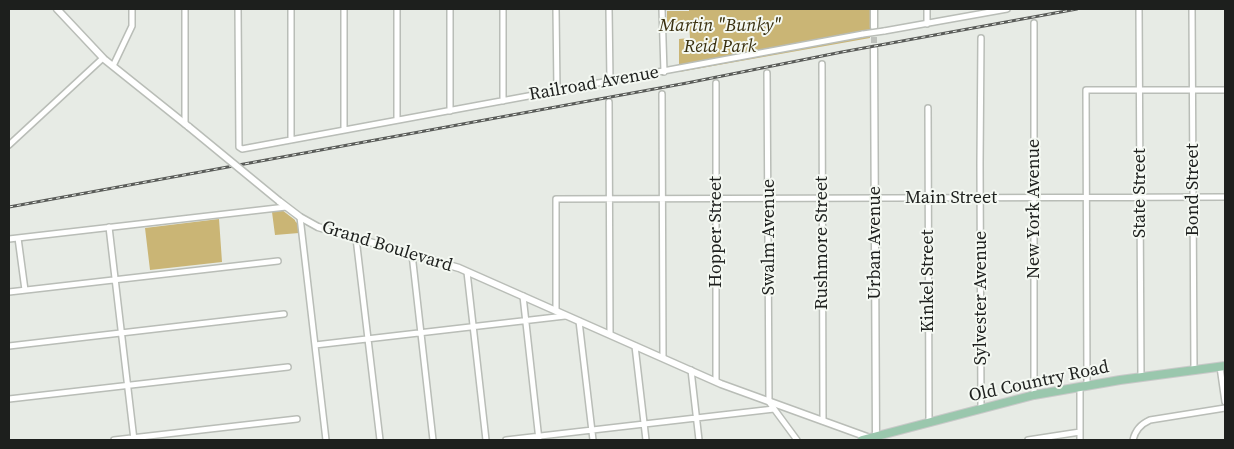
<!DOCTYPE html>
<style>
body{margin:0}
#map{position:relative;width:1234px;height:449px;overflow:hidden;background:#e7ebe5;font-family:"Source Serif 4",serif}
canvas{display:block}
.frame{position:absolute;inset:0;border:10px solid #1d1f1d;pointer-events:none}
</style>
<div id="map">
<canvas width="1234" height="449"></canvas>
<div class="frame"></div>
</div>
<script>
const ctx = document.querySelector('canvas').getContext('2d');
ctx.lineJoin = 'round';
function fill(path, color) {
  ctx.fillStyle = color;
  ctx.fill(path, 'evenodd');
}
function strokePath(path, color, width, dash) {
  ctx.strokeStyle = color;
  ctx.lineWidth = width;
  ctx.lineCap = dash ? 'butt' : 'round';
  ctx.setLineDash(dash || []);
  ctx.stroke(path);
}
function write(font, color, halo, rows, align = 'center') {
  ctx.font = font + ' "Source Serif 4",serif';
  ctx.lineWidth = 4;
  ctx.setLineDash([]);
  ctx.textBaseline = 'middle';
  ctx.strokeStyle = halo;
  ctx.fillStyle = color;
  for (const [text, x, y, turn = 0] of rows) {
    ctx.save();
    ctx.translate(x, y);
    ctx.rotate((+turn || 0) * Math.PI / 180);
    ctx.textAlign = isNaN(turn) ? turn : align;
    if (halo) ctx.strokeText(text, 0, 0);
    ctx.fillText(text, 0, 0);
    ctx.restore();
  }
}
fill(new Path2D(`
 M689 9H871L870 38 679 72V39L690 38 689 23H667V11H689Z
 M282 210 295 220V221L298 224 299 233 275 235 272 212Z
 M219 219 222 262 150 270 145 228Z`), '#cab575');
strokePath(new Path2D(`
 M874 28V49`), '#bfc2bd', 6, [6, 3]);
const minor = new Path2D(`
 M185 9V124
 M238 9 239 147 242 149 863 34
 M291 9V140
 M344 9V130
 M397 9V120
 M450 9V111
 M503 9V101
 M556 9 557 91
 M609 9 610 81
 M662 9 664 72
 M927 9V24
 M1139 9 1141 378
 M1192 9 1194 371
 M884 31 1007 9
 M981 38 980 163 981 409
 M822 64 823 421
 M113 66 132 26V9
 M767 73 769 402 797 440
 M716 83V381
 M662 94 663 358
 M609 102 610 334
 M928 108 929 423
 M9 145 103 58
 M300 217 326 440
 M109 227 134 440
 M18 238 25 290
 M356 238 380 440
 M9 239 286 207
 M412 254 433 440
 M467 272 486 440
 M9 292 278 261
 M523 296 539 440
 M556 311V199L1225 197
 M579 321 593 440
 M315 345 565 316
 M9 346 284 314
 M635 346 646 440
 M1220 367 1225 402
 M691 370 699 440
 M1087 386 1086 90H1225
 M1034 395V23
 M9 399 288 367
 M114 440 297 419
 M506 440 774 409
 M1028 440 1080 432
 M1080 440V387
 M1133 440C1135 431 1141 424 1150 420L1225 408`);
const tertiary = new Path2D(`
 M57 9 104 59 189 127
 M874 9V27
 M874 49 876 437
 M279 201 300 217 318 227 459 268 721 384 870 438`);
const primary = new Path2D(`
 M862 440 1034 395 1120 380 1225 366`);
strokePath(minor, '#b9bdb7', 8);
strokePath(tertiary, '#b9bdb7', 9);
strokePath(primary, '#c9c9c9', 10);
strokePath(minor, '#fff', 5);
strokePath(tertiary, '#fff', 6);
strokePath(primary, '#9ac7ad', 8);
const rail = new Path2D(`
 M9 207 687 83 842 52 1077 9`);
strokePath(rail, '#595b58', 3);
strokePath(rail, '#f4f8f2', 1, [4]);
const minorBridge = new Path2D(`
 M863 34 884 31`);
const tertiaryBridge = new Path2D(`
 M189 127 279 201`);
strokePath(minorBridge, '#b9bdb7', 8, []);
strokePath(tertiaryBridge, '#b9bdb7', 9, []);
strokePath(minorBridge, '#fff', 5);
strokePath(tertiaryBridge, '#fff', 6);
write('italic 18px', '#392f0e', '#f4f8f2', [
 ["Martin \"Bunky\"",720,26],
 ["Reid Park",720,47]
]);
write('18px', '#1d1f1d', '#f4f8f2', [
 ["Railroad Avenue",594,84,-10],
 ["Bond Street",1193,190,-90],
 ["State Street",1140,193,-90],
 ["Main Street",951,198],
 ["New York Avenue",1034,209,-90],
 ["Hopper Street",716,232,-90],
 ["Swalm Avenue",769,237,-90],
 ["Rushmore Street",822,243,-90],
 ["Urban Avenue",875,243,-90],
 ["Grand Boulevard",387,247,17],
 ["Kinkel Street",928,281,-90],
 ["Sylvester Avenue",981,298,-90],
 ["Old Country Road",1039,382,-12]
]);
</script>
